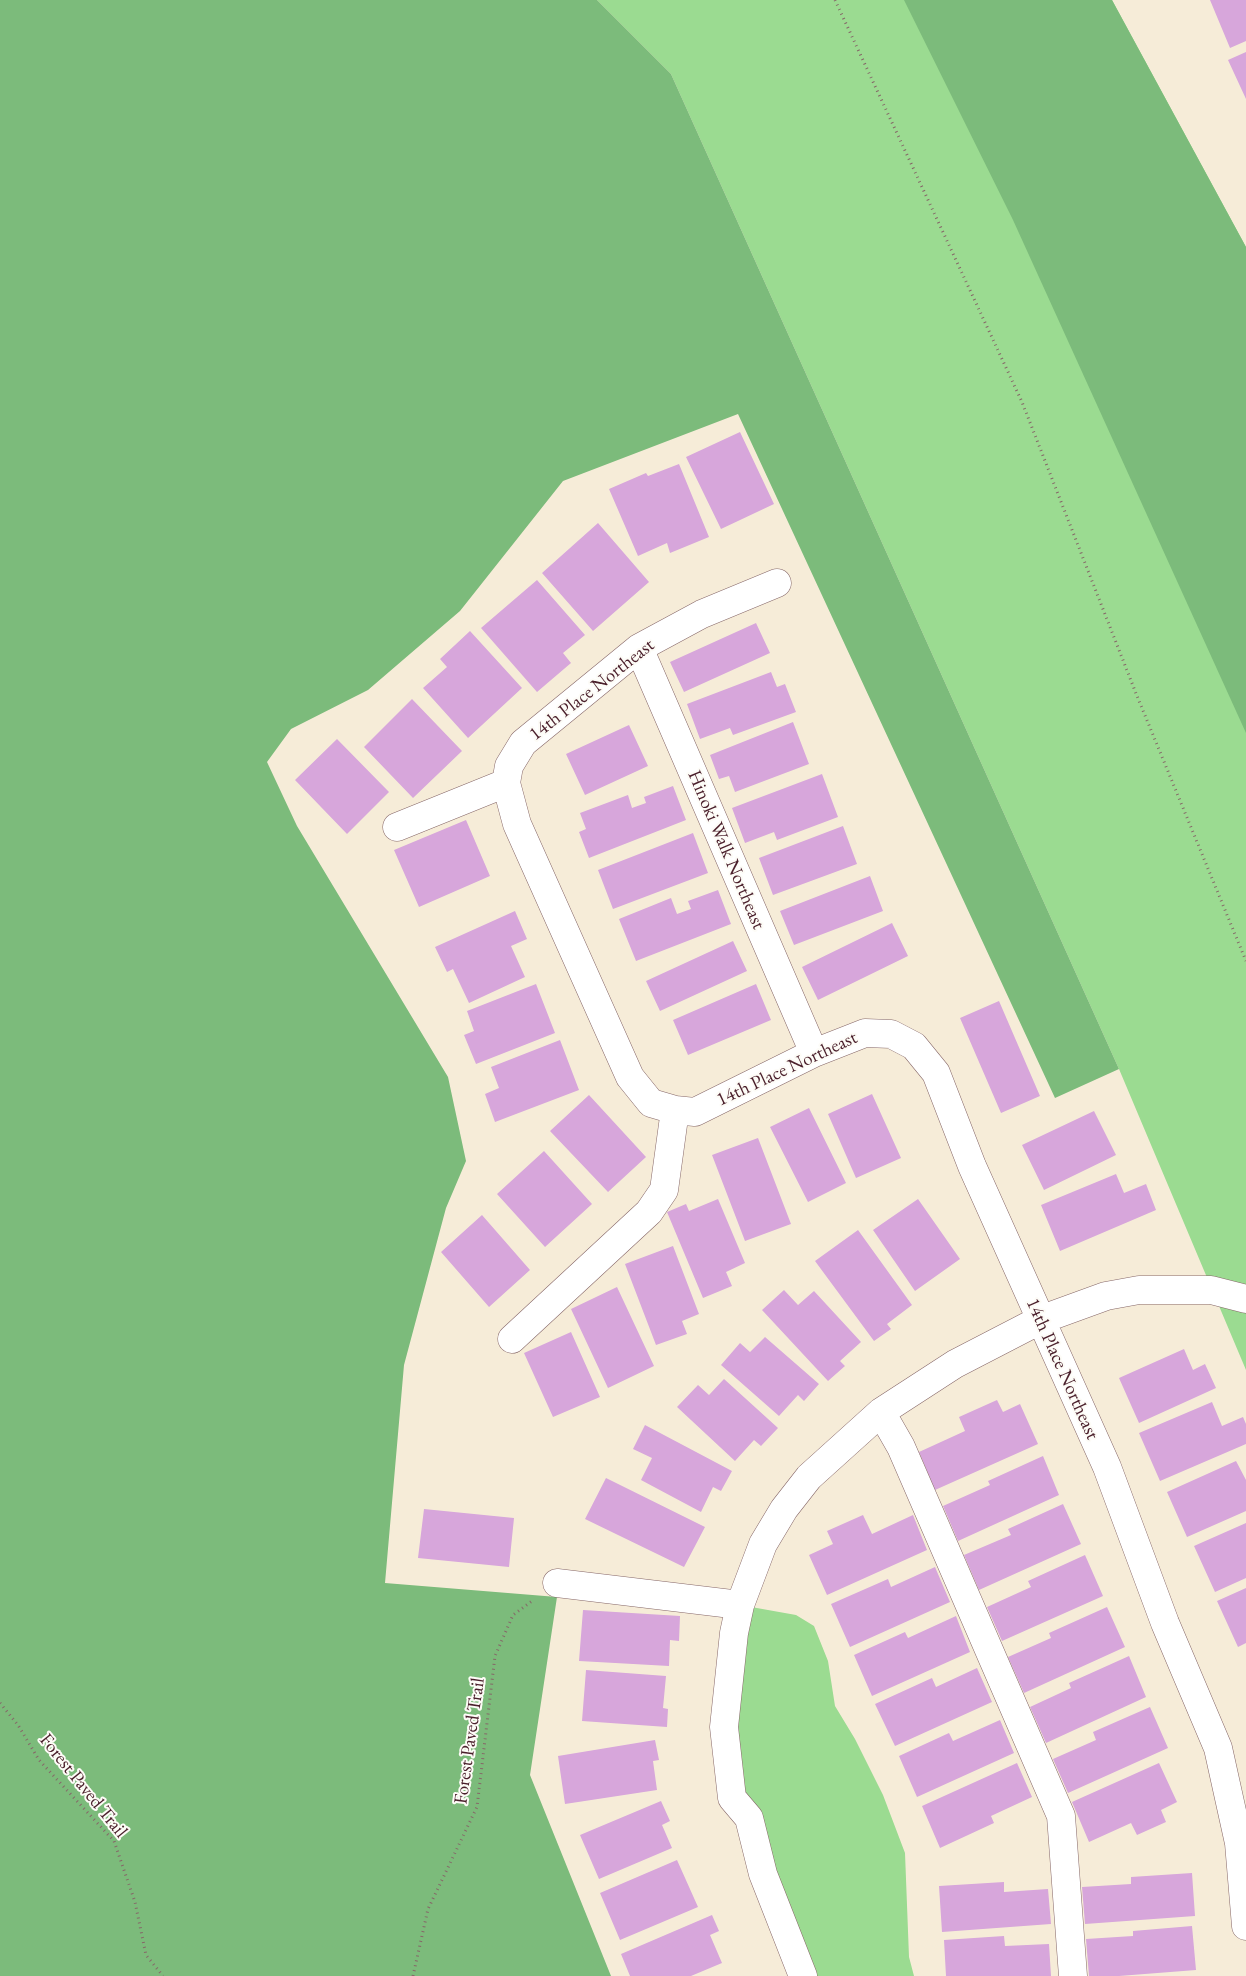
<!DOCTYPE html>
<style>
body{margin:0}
canvas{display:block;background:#f6ecd8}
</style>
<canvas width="1246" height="1976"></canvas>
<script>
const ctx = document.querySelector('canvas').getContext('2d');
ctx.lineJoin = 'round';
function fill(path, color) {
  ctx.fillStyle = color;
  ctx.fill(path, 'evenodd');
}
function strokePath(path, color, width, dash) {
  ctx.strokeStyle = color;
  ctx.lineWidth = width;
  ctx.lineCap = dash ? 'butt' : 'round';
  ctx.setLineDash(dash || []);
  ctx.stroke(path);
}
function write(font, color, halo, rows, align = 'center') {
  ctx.font = font + ' "EB Garamond",serif';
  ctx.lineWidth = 4;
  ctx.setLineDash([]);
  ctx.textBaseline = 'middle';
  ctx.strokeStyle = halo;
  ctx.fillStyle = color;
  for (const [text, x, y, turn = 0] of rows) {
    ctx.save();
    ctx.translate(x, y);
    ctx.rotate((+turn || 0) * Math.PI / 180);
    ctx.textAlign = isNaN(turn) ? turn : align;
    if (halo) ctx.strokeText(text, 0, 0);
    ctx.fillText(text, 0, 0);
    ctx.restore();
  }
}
fill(new Path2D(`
 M597 0H1112L1246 247V1370L1119 1069 671 74Z
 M740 1605 796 1615 814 1626 828 1661 835 1706 855 1739 883 1795 905 1853 909 1957 914 1976H803L724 1727Z`), '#9bdb91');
fill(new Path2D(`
 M0 0H597L671 74 1119 1069 1055 1098 738 414 563 481 460 611 368 690 291 729 267 762 297 826 448 1077 466 1161 446 1208 404 1365 385 1583 557 1597 530 1775 611 1976H0Z
 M904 0H1112L1246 247V733L1013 220Z`), '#7cbb7b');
fill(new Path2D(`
 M1210 0H1246V41L1230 48Z
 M1246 52V99L1228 60Z
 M740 432 774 504 721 529 686 457Z
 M679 464 709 537 670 553 667 543 638 556 609 489 646 473 648 476Z
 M598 523 649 582 593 631 542 573Z
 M537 580 585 635 563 653 571 663 537 692 481 628Z
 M756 623 770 653 684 692 670 662Z
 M470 631 522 688 468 738 423 688 447 667 440 659Z
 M771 672 777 687 785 684 796 712 733 735 730 728 700 739 687 704Z
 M412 699 462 751 413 798 364 747Z
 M793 722 809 764 735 792 729 776 719 779 710 755Z
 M629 725 648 766 585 795 566 754Z
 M337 739 389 792 347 834 295 780Z
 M822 774 838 817 777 840 774 832 745 843 732 808Z
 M673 786 686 820 589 858 579 832 586 829 580 813 628 795 632 808 646 803 644 797Z
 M466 820 490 876 419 907 394 850Z
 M843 826 857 864 773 895 759 858Z
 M693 833 708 873 613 909 598 870Z
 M870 876 883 911 794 945 780 911Z
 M718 890 731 924 636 961 619 919 671 898 677 914 691 909 688 901Z
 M515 911 527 939 511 946 525 977 469 1003 453 969 447 972 435 947Z
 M892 923 908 956 818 1000 802 967Z
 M733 941 747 971 660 1011 646 981Z
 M536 984 555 1033 476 1064 464 1035 474 1031 467 1011Z
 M756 984 771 1020 688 1055 673 1020Z
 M999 1001 1040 1096 1001 1113 960 1018Z
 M560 1040 579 1090 495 1122 485 1094 499 1088 491 1067Z
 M872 1094 901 1158 856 1178 828 1114Z
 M589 1095 646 1157 608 1192 550 1131Z
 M809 1108 846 1183 808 1202 770 1127Z
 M1094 1111 1116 1155 1044 1190 1022 1145Z
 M758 1138 791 1224 745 1241 712 1155Z
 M544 1151 592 1204 545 1247 497 1194Z
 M1116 1174 1124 1193 1146 1184 1156 1210 1060 1251 1041 1205Z
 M718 1199 745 1263 726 1272 732 1286 703 1298 667 1212 686 1204 689 1211Z
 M918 1199 960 1259 915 1291 873 1230Z
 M482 1215 530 1270 489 1307 441 1252Z
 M858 1230 912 1305 887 1324 891 1329 874 1341 815 1261Z
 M673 1246 699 1314 682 1321 687 1334 656 1345 625 1264Z
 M617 1287 654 1366 608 1388 571 1309Z
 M784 1290 798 1305 814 1291 861 1342 840 1361 845 1366 828 1381 762 1310Z
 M571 1332 600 1397 553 1417 524 1353Z
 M765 1337 819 1384 804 1401 798 1395 779 1416 721 1365 740 1343 750 1352Z
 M1184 1349 1193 1370 1205 1364 1216 1388 1139 1423 1119 1378Z
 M724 1379 778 1428 761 1446 754 1440 735 1461 677 1407 698 1385 709 1395Z
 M997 1400 1003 1412 1020 1404 1038 1444 935 1490 919 1452 965 1431 959 1417Z
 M1212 1402 1222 1426 1243 1417 1246 1424V1444L1160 1481 1139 1433Z
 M645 1425 732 1471 721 1491 713 1487 701 1512 641 1480 652 1458 633 1449Z
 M1043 1456 1059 1495 958 1541 943 1506 990 1485 988 1481Z
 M1236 1461 1246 1480V1511L1187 1537 1167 1492Z
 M606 1478 705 1527 684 1567 585 1519Z
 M1063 1504 1081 1544 979 1590 964 1555 1011 1535 1008 1529Z
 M424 1509 514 1518 509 1567 418 1558Z
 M863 1515 872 1534 913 1515 927 1550 827 1595 809 1555 833 1544 827 1531Z
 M1246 1523V1578L1215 1592 1194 1546Z
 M1085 1555 1103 1596 1002 1641 987 1607 1031 1587 1028 1581Z
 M935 1567 950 1602 850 1647 831 1604 888 1579 891 1587Z
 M1246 1588V1643L1238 1647 1217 1601Z
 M1107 1607 1125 1647 1024 1693 1008 1657 1051 1638 1049 1633Z
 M583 1610 680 1616 679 1641 670 1640 669 1666 579 1661Z
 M956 1616 970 1652 872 1696 854 1655 905 1632 908 1638Z
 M1129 1656 1146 1697 1046 1743 1030 1707 1071 1688 1069 1683Z
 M977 1668 992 1702 895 1746 875 1704 932 1678 936 1687Z
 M586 1670 666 1676 663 1708 668 1709 667 1727 582 1721Z
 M1150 1707 1168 1748 1068 1793 1053 1759 1096 1740 1093 1732Z
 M1000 1720 1014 1753 917 1797 899 1756 949 1733 953 1741Z
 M655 1740 659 1760 653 1761 657 1790 565 1804 558 1756Z
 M1017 1763 1032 1797 991 1816 994 1823 940 1848 922 1806Z
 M1159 1763 1177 1802 1161 1810 1166 1822 1137 1835 1131 1823 1089 1842 1072 1802Z
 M661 1801 670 1821 662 1825 672 1848 599 1879 580 1835Z
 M677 1860 698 1907 620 1940 600 1893Z
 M1192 1873 1195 1916 1085 1924 1082 1887 1131 1884V1877Z
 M1004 1882V1892L1048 1889 1051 1924 942 1932 939 1886Z
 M712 1915 719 1931 710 1935 722 1963 691 1976H630L621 1954Z
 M1192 1926 1196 1970 1119 1976H1089L1086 1939 1133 1936V1931Z
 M1004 1936 1005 1946 1049 1944 1051 1976H946L944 1940Z`), '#d7a6db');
const minor = new Path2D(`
 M777 583 702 614 639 648 523 743 509 766 506 783 517 824 630 1077 651 1103 675 1110 695 1112 814 1053 865 1033 891 1034 914 1046 936 1073 972 1166 1107 1467 1165 1623 1218 1748 1239 1843 1246 1926
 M639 648 814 1053
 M397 827 506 783
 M512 1339 649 1212 664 1190 675 1110
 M881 1412 901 1447 1061 1816 1073 1976
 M557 1583 740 1605
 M803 1976 763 1874 749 1818 732 1798 724 1727 734 1633 740 1605 763 1544 784 1509 809 1477 881 1412 955 1364 1040 1320 1106 1296 1139 1290H1211L1246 1299`);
strokePath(minor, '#866768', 29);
strokePath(new Path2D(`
 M835 0 1022 402 1137 696 1246 961
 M0 1703 18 1725 39 1760 114 1841 135 1902 146 1955 163 1976
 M413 1976 428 1909 477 1807 495 1656 513 1615 532 1601`), '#866768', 3, [1, 4]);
strokePath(minor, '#fff', 28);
write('19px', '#4a1f2b', '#fdfcf7', [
 ["14th Place Northeast",592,690,-38],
 ["Hinoki Walk Northeast",726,850,67],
 ["14th Place Northeast",787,1069,-25],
 ["14th Place Northeast",1062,1369,66],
 ["Forest Paved Trail",470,1741,-82],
 ["Forest Paved Trail",83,1786,51]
]);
</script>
